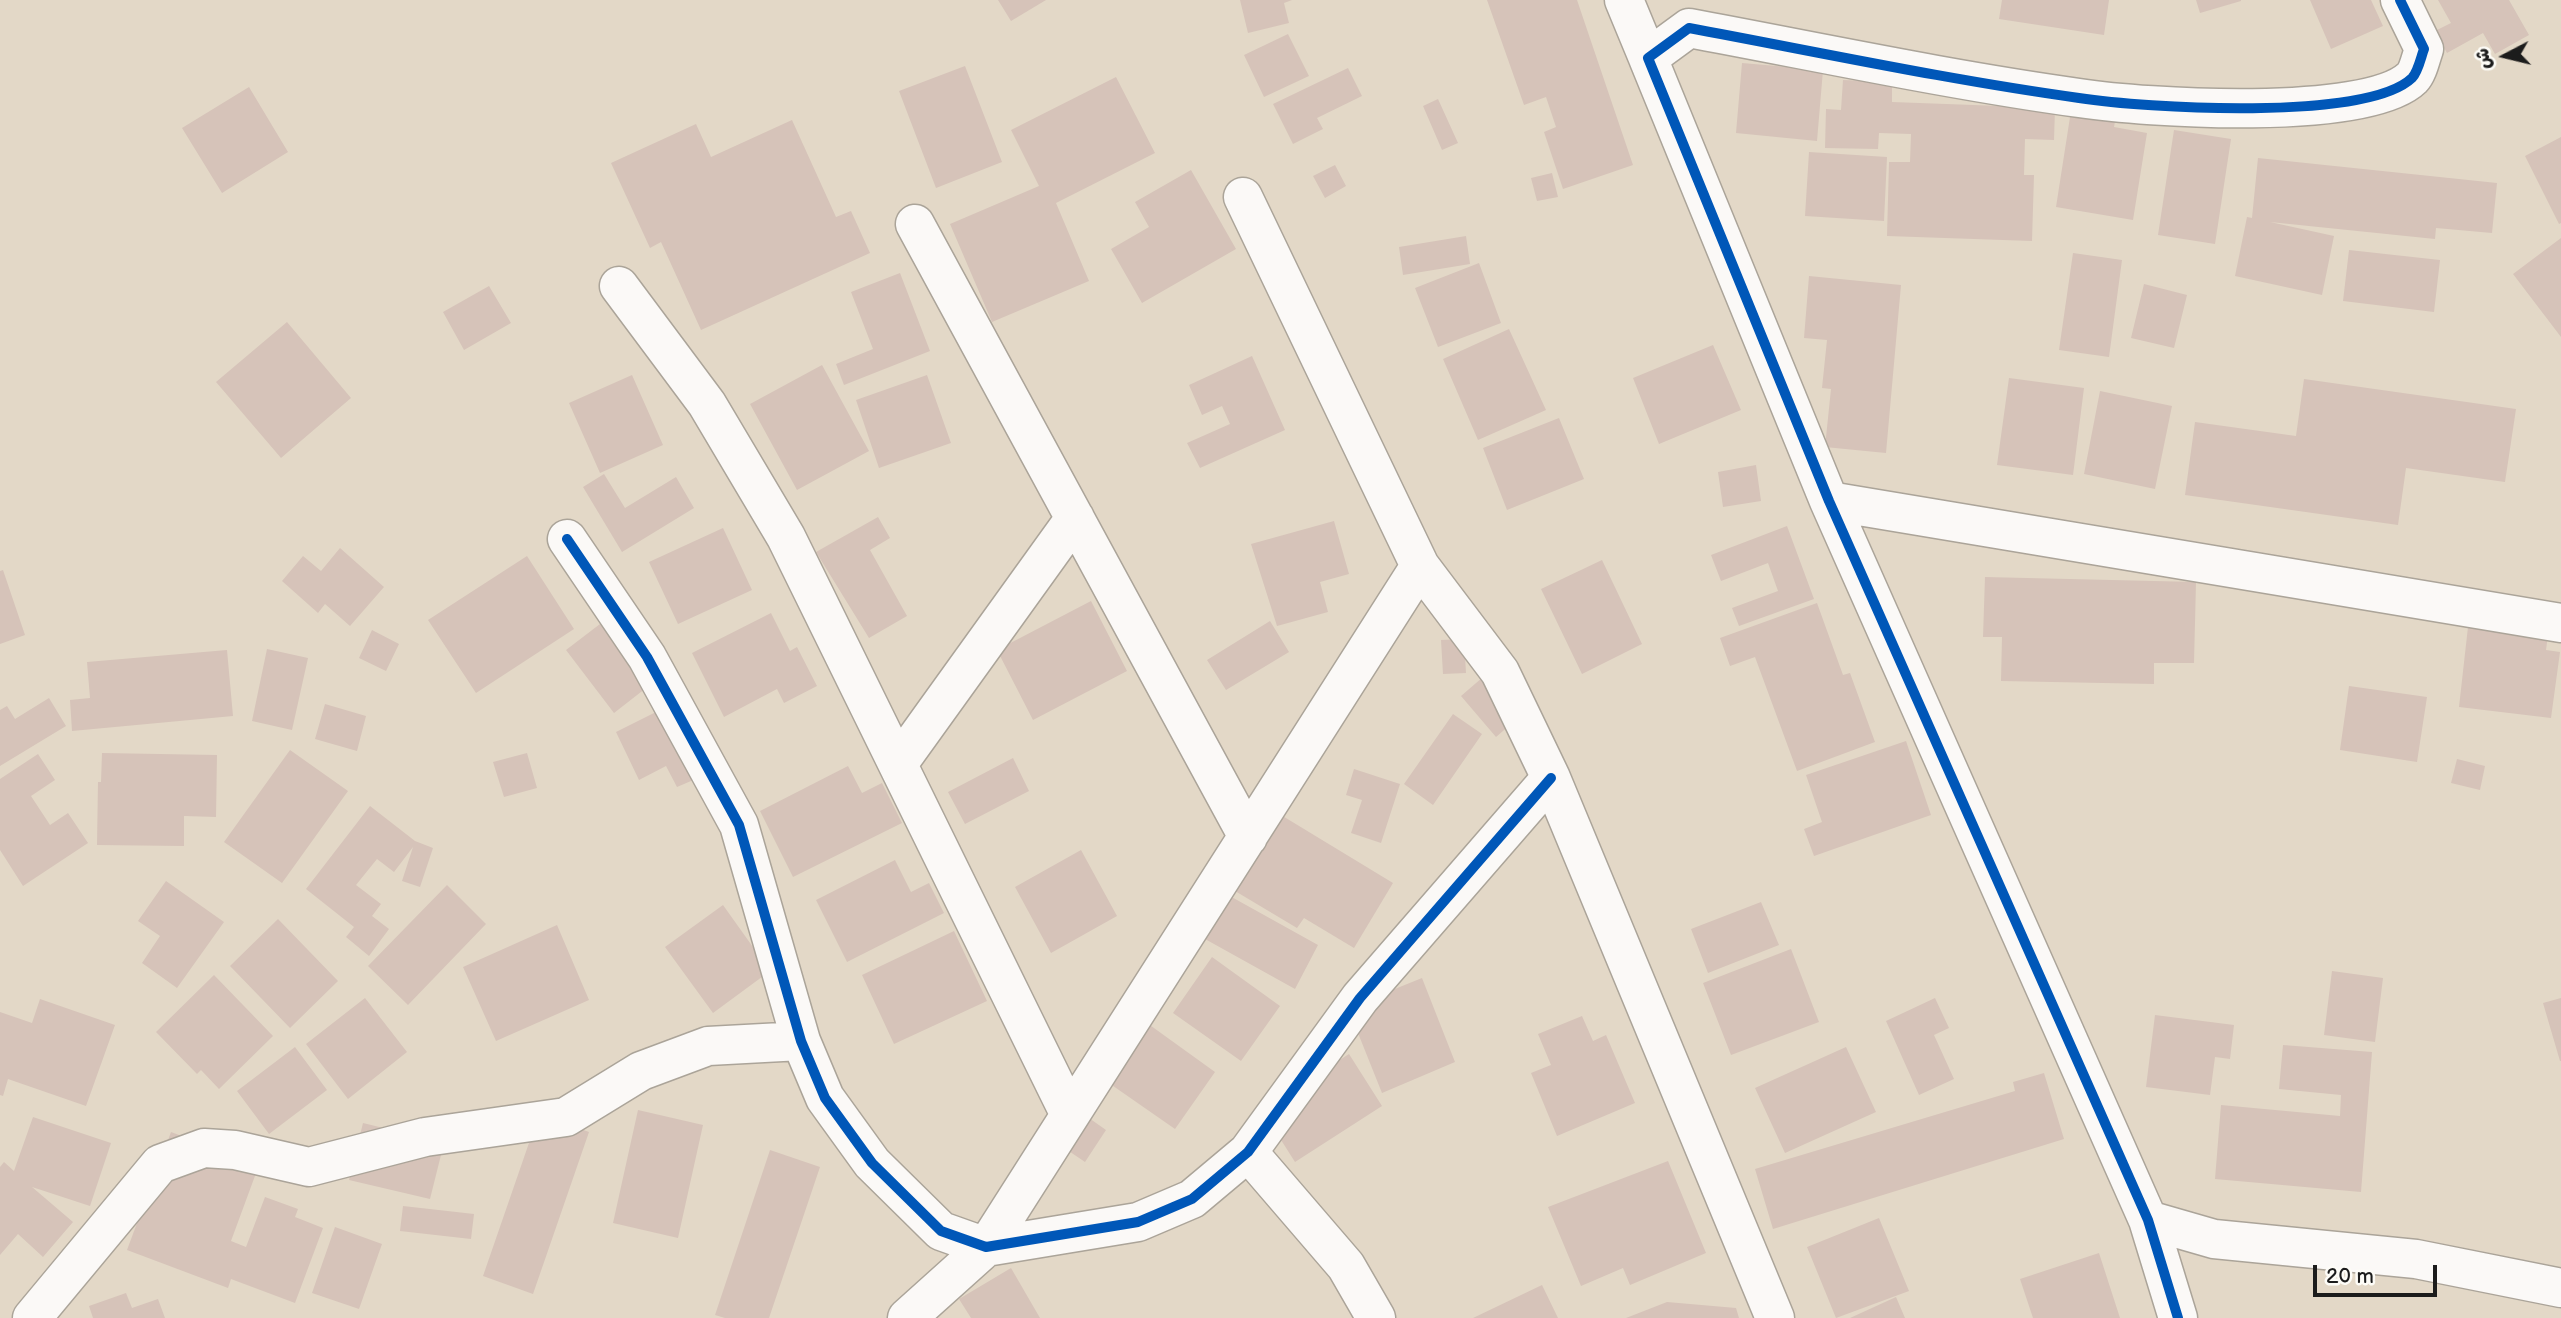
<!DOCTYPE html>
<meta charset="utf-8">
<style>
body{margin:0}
#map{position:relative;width:2561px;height:1318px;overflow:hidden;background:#e3d8c7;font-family:"Balsamiq Sans","Playpen Sans Arabic",sans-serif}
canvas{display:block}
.north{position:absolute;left:2470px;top:21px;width:70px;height:70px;-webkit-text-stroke:5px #fdfcf7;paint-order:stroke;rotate:263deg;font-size:19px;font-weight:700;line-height:28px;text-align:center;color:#1c1c1c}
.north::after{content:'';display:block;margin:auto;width:24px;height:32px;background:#1c1c1c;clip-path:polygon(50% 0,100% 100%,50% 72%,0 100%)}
.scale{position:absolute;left:2313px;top:1265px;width:124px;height:32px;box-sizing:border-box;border:4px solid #1c1c1c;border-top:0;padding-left:9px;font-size:21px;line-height:24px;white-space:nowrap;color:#1c1c1c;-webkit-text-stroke:5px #fdfcf7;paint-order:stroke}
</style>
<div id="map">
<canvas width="2561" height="1318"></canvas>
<div class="north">ش</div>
<div class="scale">20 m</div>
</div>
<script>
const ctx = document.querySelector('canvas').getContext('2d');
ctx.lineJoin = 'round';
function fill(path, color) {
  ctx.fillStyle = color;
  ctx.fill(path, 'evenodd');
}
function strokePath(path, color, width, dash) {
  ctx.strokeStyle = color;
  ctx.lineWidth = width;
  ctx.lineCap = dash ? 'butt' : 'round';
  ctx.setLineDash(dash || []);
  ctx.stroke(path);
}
fill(new Path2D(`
 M998 0H1046L1011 21Z
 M1240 0H1292L1284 3 1289 23 1248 33Z
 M1487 0H1577L1633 165 1563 189 1544 132 1556 127 1546 97 1524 105Z
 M2002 0H2109L2104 35 1999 19Z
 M2196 0H2241V1L2200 13Z
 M2310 0H2371L2383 26 2331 49Z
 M2438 0H2509L2529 35 2495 54 2483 33 2447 53 2435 31 2451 23Z
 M1288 34 1309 76 1264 97 1244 55Z
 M1742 63 1823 70 1817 141 1736 133Z
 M965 66 1002 162 936 188 899 91Z
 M1348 68 1362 96 1317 118 1323 129 1293 144 1273 104Z
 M1116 77 1155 153 1056 203 1089 281 992 322 950 224 1039 186 1011 130Z
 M1843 80 1892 82V102L2055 108 2054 140 2025 139 2024 175H2034L2032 241 1887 236 1889 162H1910L1911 134 1879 133 1878 149 1825 148 1826 109 1841 110Z
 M249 87 288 152 222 193 182 128Z
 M2073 98 2118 105 2114 127 2147 133 2133 220 2056 207Z
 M1438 99 1458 143 1442 150 1423 106Z
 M792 120 836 217 851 211 870 253 701 330 661 242 650 248 611 163 696 124 711 157Z
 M2174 130 2231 139 2215 244 2158 235Z
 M2561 137V223L2559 224 2525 156Z
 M1809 152 1887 157 1884 221 1805 216Z
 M2258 158 2497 183 2492 233 2436 228 2435 239 2270 222 2334 236 2322 295 2235 276 2247 217 2252 218Z
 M1335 165 1346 186 1325 198 1313 176Z
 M1191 170 1236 249 1142 303 1111 249 1149 227 1135 202Z
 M1552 173 1558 197 1537 201 1531 178Z
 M1466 236 1470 264 1403 275 1399 247Z
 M2561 238V337L2513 274Z
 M2349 250 2440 260 2434 312 2343 301Z
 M2073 253 2122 260 2109 357 2059 350Z
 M1479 263 1501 323 1438 347 1415 288Z
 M900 273 930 351 844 385 836 364 873 349 851 292Z
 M1809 276 1901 285 1886 453 1825 447 1831 389 1822 388 1827 340 1804 338Z
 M2144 284 2187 295 2174 348 2131 338Z
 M489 286 511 323 464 350 443 312Z
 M287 322 351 398 281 458 216 382Z
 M1509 329 1546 410 1478 440 1443 359Z
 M1713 345 1741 410 1659 444 1633 378Z
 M1252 356 1285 430 1200 468 1187 443 1230 424 1222 406 1202 415 1189 385Z
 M822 365 869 451 797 490 750 404Z
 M632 375 663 445 600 473 569 403Z
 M927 375 951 443 879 468 856 400Z
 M2009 378 2084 388 2073 475 1997 465Z
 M2304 379 2516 409 2505 482 2406 468 2398 525 2185 495 2195 422 2296 436Z
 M2100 391 2172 406 2155 489 2084 474Z
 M1559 418 1584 479 1507 510 1483 448Z
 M1756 465 1761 501 1723 507 1718 472Z
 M604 474 625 508 676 477 694 508 622 552 583 487Z
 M878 517 890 538 870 550 907 616 869 638 816 552Z
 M1334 521 1349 574 1320 582 1328 612 1277 626 1251 544Z
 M1787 526 1814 599 1739 626 1732 608 1778 591 1768 563 1721 581 1711 555Z
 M723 528 752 590 678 624 649 562Z
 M340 548 384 587 350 626 325 604 318 613 282 581 303 556 321 571Z
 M527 556 574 629 476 693 428 620Z
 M1602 560 1642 644 1582 674 1541 589Z
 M3 570 25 635 0 644V571Z
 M1985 577 2196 582 2194 663H2154V684L2001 681 2002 637H1983Z
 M1091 601 1127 671 1033 720 997 650Z
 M1817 603 1843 675 1850 673 1875 742 1797 771 1755 657 1730 666 1720 638Z
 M617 611 664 674 614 713 566 650Z
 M771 613 790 651 797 647 817 686 784 703 777 689 724 717 692 653Z
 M2469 618 2549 628 2546 650 2560 652 2551 718 2459 707Z
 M1270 621 1289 652 1226 690 1207 660Z
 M372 630 399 644 386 671 359 658Z
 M1464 639 1466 673 1443 674 1441 640Z
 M267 649 308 658 292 730 252 721Z
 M227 650 233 716 72 731 70 700 90 698 87 662Z
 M1490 671 1525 712 1496 737 1461 696Z
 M2349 686 2427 697 2417 762 2340 750Z
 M49 698 66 726 0 766V710L7 706 15 719Z
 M325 704 366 716 357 751 315 739Z
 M664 708 698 778 677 787 666 766 639 780 616 732Z
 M1453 714 1482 734 1433 805 1404 784Z
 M1906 741 1931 815 1814 856 1804 829 1822 822 1806 775Z
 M290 750 348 791 282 883 224 842Z
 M102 753 217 755 216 817 184 816V846L97 845 98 782H101Z
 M527 753 537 788 504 797 493 762Z
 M38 754 55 780 31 796 50 825 68 813 88 843 23 886 0 850V779Z
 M1013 758 1029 791 965 824 948 792Z
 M2457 759 2485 766 2480 790 2451 783Z
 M848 766 862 793 882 783 902 823 793 877 760 811Z
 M1354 769 1400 784 1381 843 1351 833 1362 800 1346 795Z
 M370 806 415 841 433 848 420 887 402 881 413 847 394 872 377 859 356 885 381 904 372 916 389 929 369 956 346 937 354 927 306 889Z
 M1276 812 1393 883 1354 948 1304 918 1297 928 1230 888Z
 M1081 850 1117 916 1051 953 1015 887Z
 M895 860 911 892 929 883 944 913 847 962 816 900Z
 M166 881 224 922 177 988 142 963 160 936 138 921Z
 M447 885 486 924 408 1005 368 966Z
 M1228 895 1318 945 1295 989 1205 939Z
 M1761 902 1779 945 1708 973 1691 929Z
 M723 905 770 971 713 1013 665 947Z
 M278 919 338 981 290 1028 230 966Z
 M557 925 589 1000 496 1041 463 967Z
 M954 931 987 1001 894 1044 862 975Z
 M1791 949 1819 1022 1731 1055 1703 983Z
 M1212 957 1280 1006 1241 1061 1173 1013Z
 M2332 971 2383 978 2375 1042 2324 1035Z
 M214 975 273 1036 219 1089 201 1070 197 1074 156 1032Z
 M1422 978 1455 1062 1382 1093 1348 1008Z
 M365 998 407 1052 348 1099 306 1044Z
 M1935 998 1949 1028 1934 1035 1954 1079 1919 1095 1886 1021Z
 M2561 998V1061H2560L2543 1003Z
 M40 999 115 1025 86 1106 8 1079 3 1096 0 1095V1012L32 1023Z
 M2155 1015 2234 1025 2230 1059 2215 1057 2210 1095 2146 1087Z
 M1582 1016 1593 1041 1606 1035 1635 1103 1557 1136 1531 1073 1551 1065 1538 1034Z
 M1147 1023 1215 1072 1175 1129 1106 1081Z
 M2283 1045 2372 1052 2361 1192 2215 1179 2221 1105 2340 1116 2341 1095 2279 1089Z
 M295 1047 327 1090 269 1134 237 1091Z
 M1846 1047 1876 1112 1785 1153 1755 1088Z
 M1349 1054 1382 1106 1295 1162 1262 1110Z
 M2044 1073 2064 1139 1773 1229 1755 1169 2015 1091 2013 1082Z
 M638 1110 703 1125 678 1238 613 1223Z
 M1079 1111 1106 1130 1085 1162 1057 1143Z
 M539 1114 589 1132 533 1294 483 1276Z
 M33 1117 111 1143 90 1206 32 1187 73 1222 43 1257 18 1234 0 1255V1167L4 1162 14 1171Z
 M363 1123 444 1143 430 1199 349 1180Z
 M171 1132 259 1165 231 1241 246 1247 265 1197 298 1209 295 1217 323 1228 295 1303 231 1279 228 1288 127 1250Z
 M770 1150 820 1167 769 1318H725L715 1315Z
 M1668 1161 1706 1253 1630 1285 1623 1268 1581 1286 1548 1207Z
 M403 1206 474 1214 471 1239 400 1231Z
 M1879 1218 1909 1291 1836 1318 1807 1247Z
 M335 1227 382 1244 359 1309 312 1293Z
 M2099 1253 2120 1318H2033L2020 1279Z
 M1011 1268 1040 1318H971L959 1299Z
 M1542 1285 1558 1318H1473Z
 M126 1293 132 1308 158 1299 165 1318H93L89 1306Z
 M1896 1297 1905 1318H1850Z
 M1667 1302 1736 1308 1739 1318H1626Z`), '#d6c3b9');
const minor = new Path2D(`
 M1624 0 1648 58
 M1243 197 1420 566 1500 672 1551 778 1775 1318
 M915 224 1248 837
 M619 286 707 404 786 537 1070 1115
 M1829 501 2561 623
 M567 539 647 657 739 825 801 1041 825 1098 872 1163 941 1231 986 1247 1138 1222 1192 1199 1248 1152 1360 998 1551 778
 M898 764 1075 518
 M1248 1152 1346 1266 1376 1318
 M2148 1220 2214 1239 2416 1259 2561 1288
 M32 1318 160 1164 204 1148 235 1150 309 1167 425 1137 566 1117 641 1071 708 1046 801 1041
 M907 1318 986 1247 1420 566
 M2178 1318 2148 1220 1829 501 1648 58 1689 28C1818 52 1949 80 2079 98 2144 108 2366 122 2412 78 2418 72 2421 57 2424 49L2400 0`);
strokePath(minor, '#aba499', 41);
strokePath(minor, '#fbf9f7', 38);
strokePath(new Path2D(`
 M567 539 647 657 739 825 801 1041 825 1098 872 1163 941 1231 986 1247 1138 1222 1192 1199 1248 1152 1360 998 1551 778
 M2178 1318 2148 1220 1829 501 1648 58 1689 28C1818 52 1949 80 2079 98 2144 108 2366 122 2412 78 2418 72 2421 57 2424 49L2400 0`), '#0057b8', 10);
</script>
